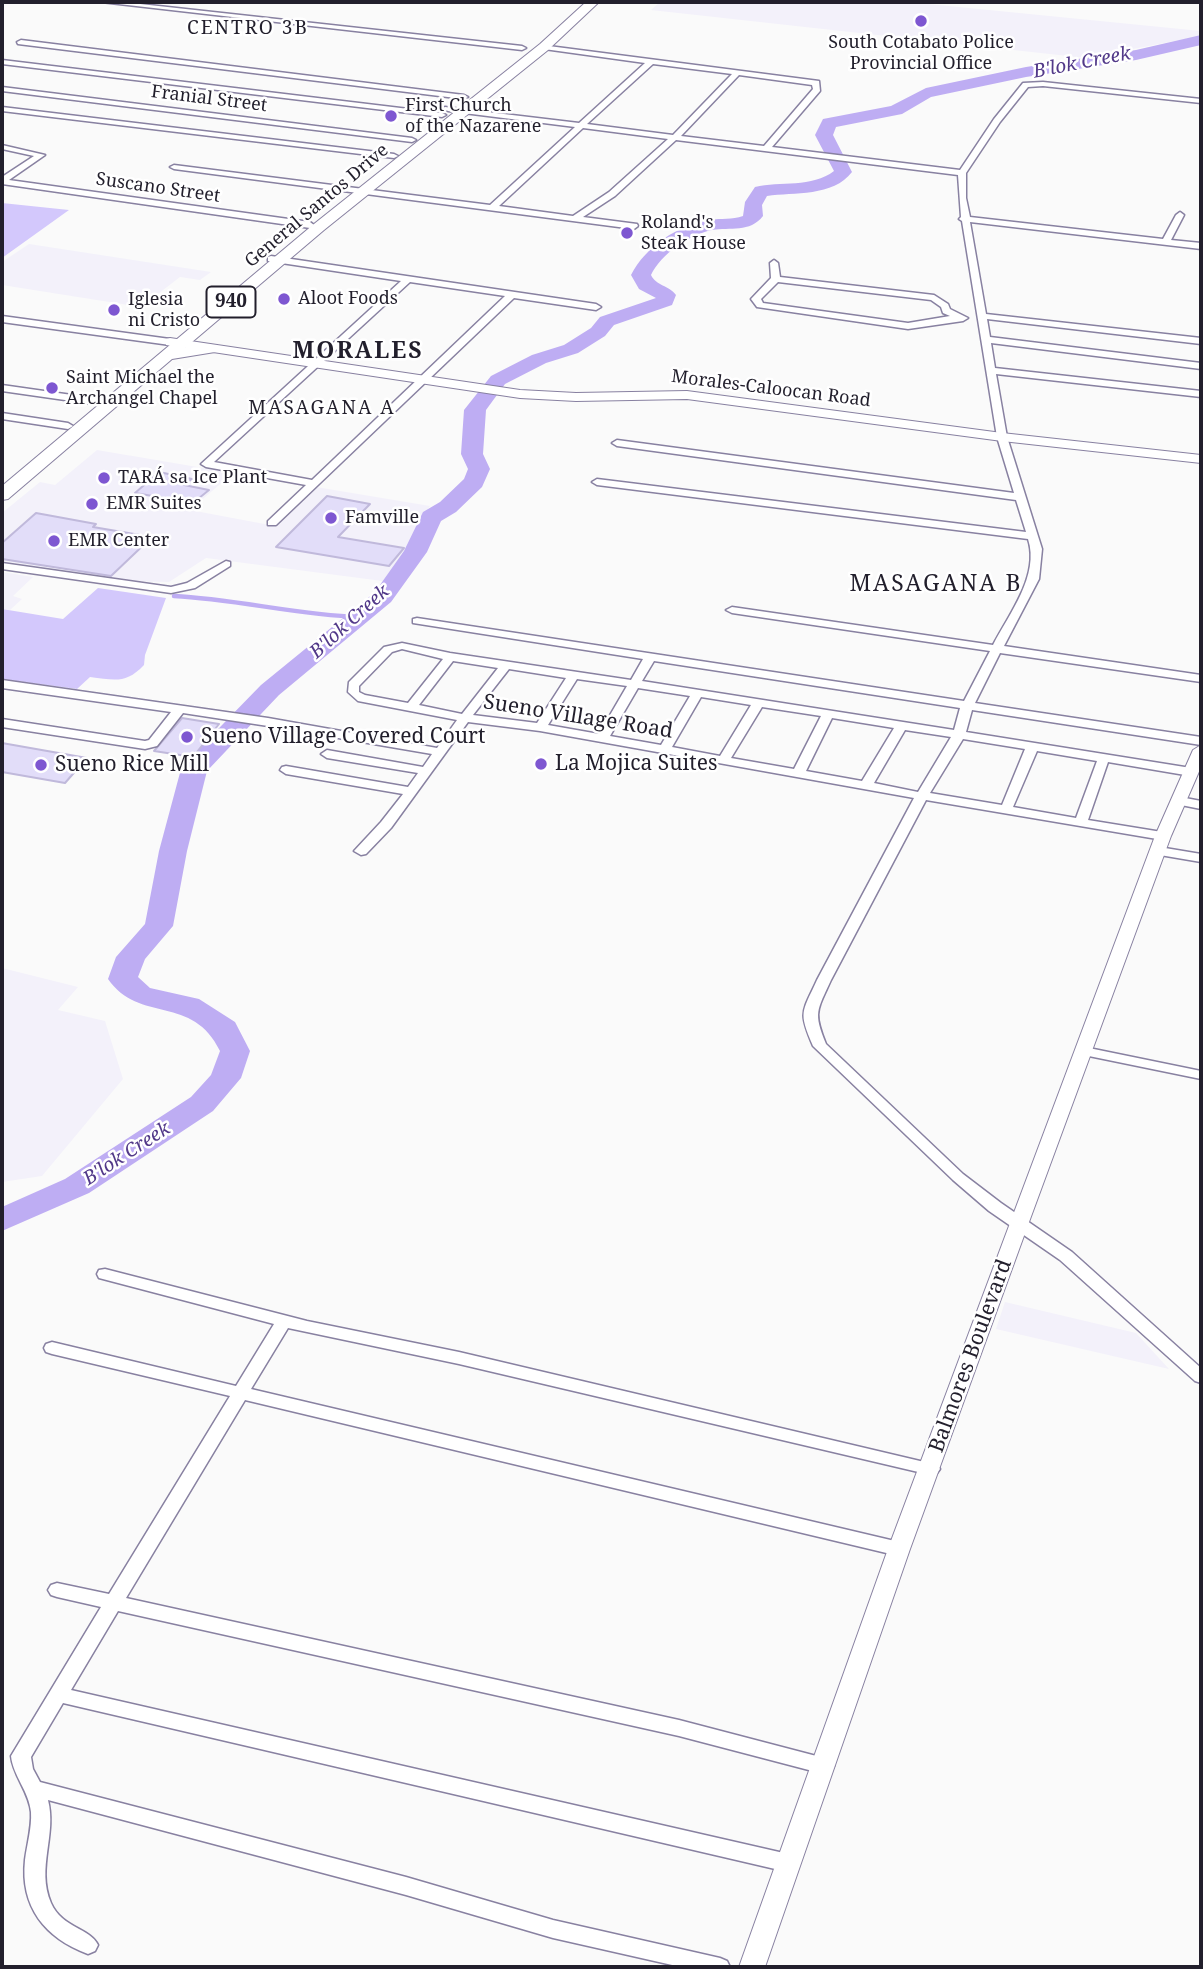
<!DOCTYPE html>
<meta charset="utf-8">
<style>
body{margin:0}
#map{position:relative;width:1203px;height:1969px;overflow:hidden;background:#fafafa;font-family:"Noto Serif",serif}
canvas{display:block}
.frame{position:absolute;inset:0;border:4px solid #221f2c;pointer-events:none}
</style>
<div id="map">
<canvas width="1203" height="1969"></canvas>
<div class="frame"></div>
</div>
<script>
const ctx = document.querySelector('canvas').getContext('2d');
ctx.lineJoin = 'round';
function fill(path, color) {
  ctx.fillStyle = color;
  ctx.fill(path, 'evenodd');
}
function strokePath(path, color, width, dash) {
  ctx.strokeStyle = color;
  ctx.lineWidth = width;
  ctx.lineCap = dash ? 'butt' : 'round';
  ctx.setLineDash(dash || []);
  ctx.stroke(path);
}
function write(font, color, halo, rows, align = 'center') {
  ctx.font = font + ' "Noto Serif",serif';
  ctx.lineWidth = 5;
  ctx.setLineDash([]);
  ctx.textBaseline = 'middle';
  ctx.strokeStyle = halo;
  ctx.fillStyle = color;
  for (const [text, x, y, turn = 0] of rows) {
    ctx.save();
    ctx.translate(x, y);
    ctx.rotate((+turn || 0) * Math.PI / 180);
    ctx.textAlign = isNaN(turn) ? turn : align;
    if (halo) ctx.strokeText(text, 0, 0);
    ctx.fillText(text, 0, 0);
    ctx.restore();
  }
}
fill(new Path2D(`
 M660 2H908L1201 31V36L1086 58 651 10Z
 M29 244 211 272 200 280 180 277 141 307 2 285V262Z
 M97 450 233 473 190 510 275 526 316 487 430 506 413 536 415 550 390 582 206 558 169 582 121 581 2 561V513L40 482 55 485Z
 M2 572 33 577 13 596 22 599 10 610 2 609Z
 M2 968 78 987 58 1010 105 1021 123 1079 42 1176 2 1182Z
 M1005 1302 1136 1333 1169 1369 996 1329Z`), '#f3f1fa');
fill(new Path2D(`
 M2 203 69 210 2 258Z
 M98 588 166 598 145 655 144 665C126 684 115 680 90 677L77 689 2 679V609L63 619Z`), '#d3c8fc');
strokePath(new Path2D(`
 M174 596C236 599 297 615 359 617`), '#beadf3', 4.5);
fill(new Path2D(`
 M1201 35V45L1136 60 1026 77 931 97 902 114 836 127 833 135 852 172C833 197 794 192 767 196L762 205 763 216C750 233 730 227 712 230 689 235 661 254 651 275 656 286 669 285 676 295L672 305 614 325 605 336 578 353 546 363 505 384 486 410 483 454 490 469 482 487 456 512 441 521 427 552 391 602 279 695 207 771 187 851 173 926 145 959 138 977 150 988 199 999 235 1022 250 1051 241 1078 213 1111 89 1193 2 1231V1207L65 1179 191 1097 211 1075 220 1051C193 994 139 1024 108 979L116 957 145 924 159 851 181 769 185 763 261 685 375 592 404 551 423 512 440 502 464 479 468 469 461 454 464 410 491 376 532 355 564 345 591 328 600 317 656 298 639 289 631 275C646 246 678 225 710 220 721 218 732 220 743 216L745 202 755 187C780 181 812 188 834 171L815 135 823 119 891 106 926 88 1026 67 1136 50Z`), '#beadf3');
const building = new Path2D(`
 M159 472 192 479 184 485 209 490 193 503 135 493Z
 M327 496 370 504 338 537 404 548 389 566 276 547Z
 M36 513 96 524 93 527 152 537 111 576 2 559V543Z
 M182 718 219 724 193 757 154 751Z
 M2 743 87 758 65 783 2 772Z`);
fill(building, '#e2ddf9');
strokePath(building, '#c0b9db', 2);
const minor = new Path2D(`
 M101 2H122L522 46 526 48 522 50Z
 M21 40 464 95 468 97 464 99 18 44 17 42Z
 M541 45 819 81 820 91 772 147 960 170 994 119 1023 83 1043 82 1201 99V103L1043 86 1028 87 1000 122 966 173V198L970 217 1163 239 1176 215 1180 212 1184 215 1171 240 1201 243V249L970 222 986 314 1201 338V344L987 319 990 337 1201 363V369L991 343 995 368 1201 391V397L996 374 1007 437 1042 549 1039 579 1004 646 1201 675V682L1000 653 975 703 1201 737V745L972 710 966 732 1191 768 1197 772 1191 776 1108 762 1088 820 1168 833 1169 836 1163 840 926 800 831 980C817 1011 813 1012 826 1044L963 1174 1001 1203 1072 1252 1201 1368V1383L1195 1381 1060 1260 989 1211 953 1180 813 1046C798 1011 802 1013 817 980L914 798 540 731 468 722 391 828 366 854 361 855 354 851 381 822 403 794 286 774 280 770 282 767 286 766 408 787 418 773 327 758 321 754 327 750 423 767 432 754 268 726 183 713 157 746 145 749 2 727V719L145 741 149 740 171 712 2 688V680L268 718 437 748 457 720 358 701 348 692 349 682 384 647 402 643 450 653 631 680 643 659 413 623V619L417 618 964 701 990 651 732 613 726 610 732 607 993 645C1009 614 1040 575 1028 539L597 485 592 482 597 479 1026 532 1016 500 617 446 612 443 617 440 1014 493 997 437 962 221 959 219 961 217 958 175 676 140 615 196 583 217 637 224 638 226 634 229 174 169 170 167 174 165 490 205 575 127 448 111 444 109 445 107 579 123 645 63 544 49H541ZM653 64 732 74 673 135 587 124ZM739 75 812 85 813 89 764 146 681 136ZM583 128 668 139 609 192 573 216 499 206ZM402 649 443 659 408 703 365 695 359 692V686L392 652ZM453 661 498 668 462 714 419 705ZM654 661 960 708 954 730 642 681ZM509 669 566 678 537 723 473 715ZM577 679 627 686 599 734 548 725ZM638 688 690 696 661 745 610 736ZM701 697 751 705 720 756 672 747ZM762 707 821 716 794 769 731 758ZM832 718 894 728 862 781 806 771ZM905 730 951 737 918 792 874 783ZM963 739 1025 749 1002 805 930 793ZM1037 751 1097 761 1076 818 1013 807Z
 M2 60 442 113 446 115 442 117 2 64Z
 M2 87 412 138 416 140 412 142 2 91Z
 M2 107 394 154 398 156 394 158 2 111Z
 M2 145 45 155 9 180 310 222 314 225 310 228 2 184V177L34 156 2 149Z
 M271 256 596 304 601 307 596 310 514 298 276 525H268V521L306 485 206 467 201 464 401 281 268 261V257ZM410 282 505 296 312 480 214 462Z
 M774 260 778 263 780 277 934 295 948 304 950 309 968 318 963 321 908 329 757 307 751 299 771 278 770 263ZM778 282 931 300 941 307 943 313 950 316 908 323 763 303 761 299Z
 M2 316 170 339 175 342 170 345 2 322Z
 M2 385 107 400 112 403 107 406 2 391Z
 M2 413 68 423 73 426 68 429 2 419Z
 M226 561 230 562V566L195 588 171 593 2 569V563L171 587 187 583Z
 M1180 797 1201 801V809L1176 804 1174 801 1176 798Z
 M1159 847 1201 854V862L1154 854 1152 851 1154 848Z
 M1084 1047 1201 1071V1079L1079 1054 1077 1051 1079 1048Z
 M105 1269 307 1321 459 1352 937 1465 940 1469 937 1473 931 1475 459 1364 288 1328 251 1389 899 1542 905 1544 908 1549 905 1554 899 1556 245 1400 126 1598 679 1720 824 1758 831 1760 834 1766 831 1772 824 1774 679 1736 118 1611 71 1690 788 1854 795 1857 798 1863 795 1869 788 1872 63 1703 31 1757 33 1769 40 1782 406 1877 553 1920 720 1958 727 1961 730 1967H681L553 1938 406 1895 48 1800C57 1835 36 1868 51 1903 62 1928 90 1928 98 1945L95 1951 88 1954C45 1938 20 1907 25 1860 27 1844 32 1828 31 1812 29 1791 13 1776 11 1756L101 1607 57 1597 51 1595 48 1590 51 1585 57 1583 109 1594 230 1396 52 1354 46 1352 44 1348 46 1344 52 1342 236 1386 274 1324 99 1278 97 1274 99 1270Z`);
const tertiary = new Path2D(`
 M170 338 520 390 576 393 687 391 1002 433 1201 455V463L1002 441 687 399 576 401 520 398 166 345V339Z
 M1201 745V767L1171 836 1029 1222 910 1549 765 1967H739L888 1549 1155 836 1193 750Z`);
const trunk = new Path2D(`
 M586 2H599L548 50 324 230 185 348 210 344 218 349 215 352 172 359 8 499 2 500V486L314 224 540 44Z`);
strokePath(minor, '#8881a1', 3);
strokePath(tertiary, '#8881a1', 2);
strokePath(trunk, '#8881a1', 2);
fill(minor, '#fff');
fill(tertiary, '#fff');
fill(trunk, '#fff');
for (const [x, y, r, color] of [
 [921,21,7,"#7e57d1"],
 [391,116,7,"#7e57d1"],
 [627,233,7,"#7e57d1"],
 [284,299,7,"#7e57d1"],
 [114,310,7,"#7e57d1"],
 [52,388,7,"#7e57d1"],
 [104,478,7,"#7e57d1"],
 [92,504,7,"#7e57d1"],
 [331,518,7,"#7e57d1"],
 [54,541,7,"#7e57d1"],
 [187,737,7,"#7e57d1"],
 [541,764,7,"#7e57d1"],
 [41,765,7,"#7e57d1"]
]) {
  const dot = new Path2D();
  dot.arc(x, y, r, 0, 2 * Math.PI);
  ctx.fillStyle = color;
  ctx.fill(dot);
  strokePath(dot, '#fff', 2.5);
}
write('18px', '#221f2c', '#fff', [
 ["South Cotabato Police",921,43,"center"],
 ["Provincial Office",921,64,"center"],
 ["First Church",405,106],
 ["of the Nazarene",405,127],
 ["Roland's",641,223],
 ["Steak House",641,244],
 ["Aloot Foods",298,299],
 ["Iglesia",128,300],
 ["ni Cristo",128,321],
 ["Saint Michael the",66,378],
 ["Archangel Chapel",66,399],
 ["TARÁ sa Ice Plant",118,478],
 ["EMR Suites",106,504],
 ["Famville",345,518],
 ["EMR Center",68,541]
], 'left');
write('18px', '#221f2c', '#fff', [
 ["Franial Street",209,99,7],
 ["Suscano Street",158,188,8],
 ["General Santos Drive",317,206,-40],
 ["Morales-Caloocan Road",771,389,7]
]);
ctx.letterSpacing = '2px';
write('19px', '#221f2c', '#fff', [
 ["CENTRO 3B",248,29],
 ["MASAGANA A",322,409]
]);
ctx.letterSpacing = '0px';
write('italic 19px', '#523989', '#fff', [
 ["B'lok Creek",1082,63,-11],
 ["B'lok Creek",350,622,-42],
 ["B'lok Creek",127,1154,-33]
]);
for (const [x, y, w] of [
 [231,302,49]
]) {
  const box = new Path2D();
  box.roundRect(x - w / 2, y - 15.5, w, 31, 5);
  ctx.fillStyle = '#fff';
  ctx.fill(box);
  strokePath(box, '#221f2c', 2);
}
write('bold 19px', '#221f2c', null, [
 ["940",231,302]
]);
write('21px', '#221f2c', '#fff', [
 ["Sueno Village Road",578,717,9],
 ["Balmores Boulevard",971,1356,-70]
]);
write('21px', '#221f2c', '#fff', [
 ["Sueno Village Covered Court",201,737],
 ["La Mojica Suites",555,764],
 ["Sueno Rice Mill",55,765]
], 'left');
ctx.letterSpacing = '2px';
write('bold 23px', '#221f2c', '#fff', [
 ["MORALES",358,351]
]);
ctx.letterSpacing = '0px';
ctx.letterSpacing = '2px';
write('23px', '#221f2c', '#fff', [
 ["MASAGANA B",936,584]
]);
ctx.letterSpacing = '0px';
</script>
